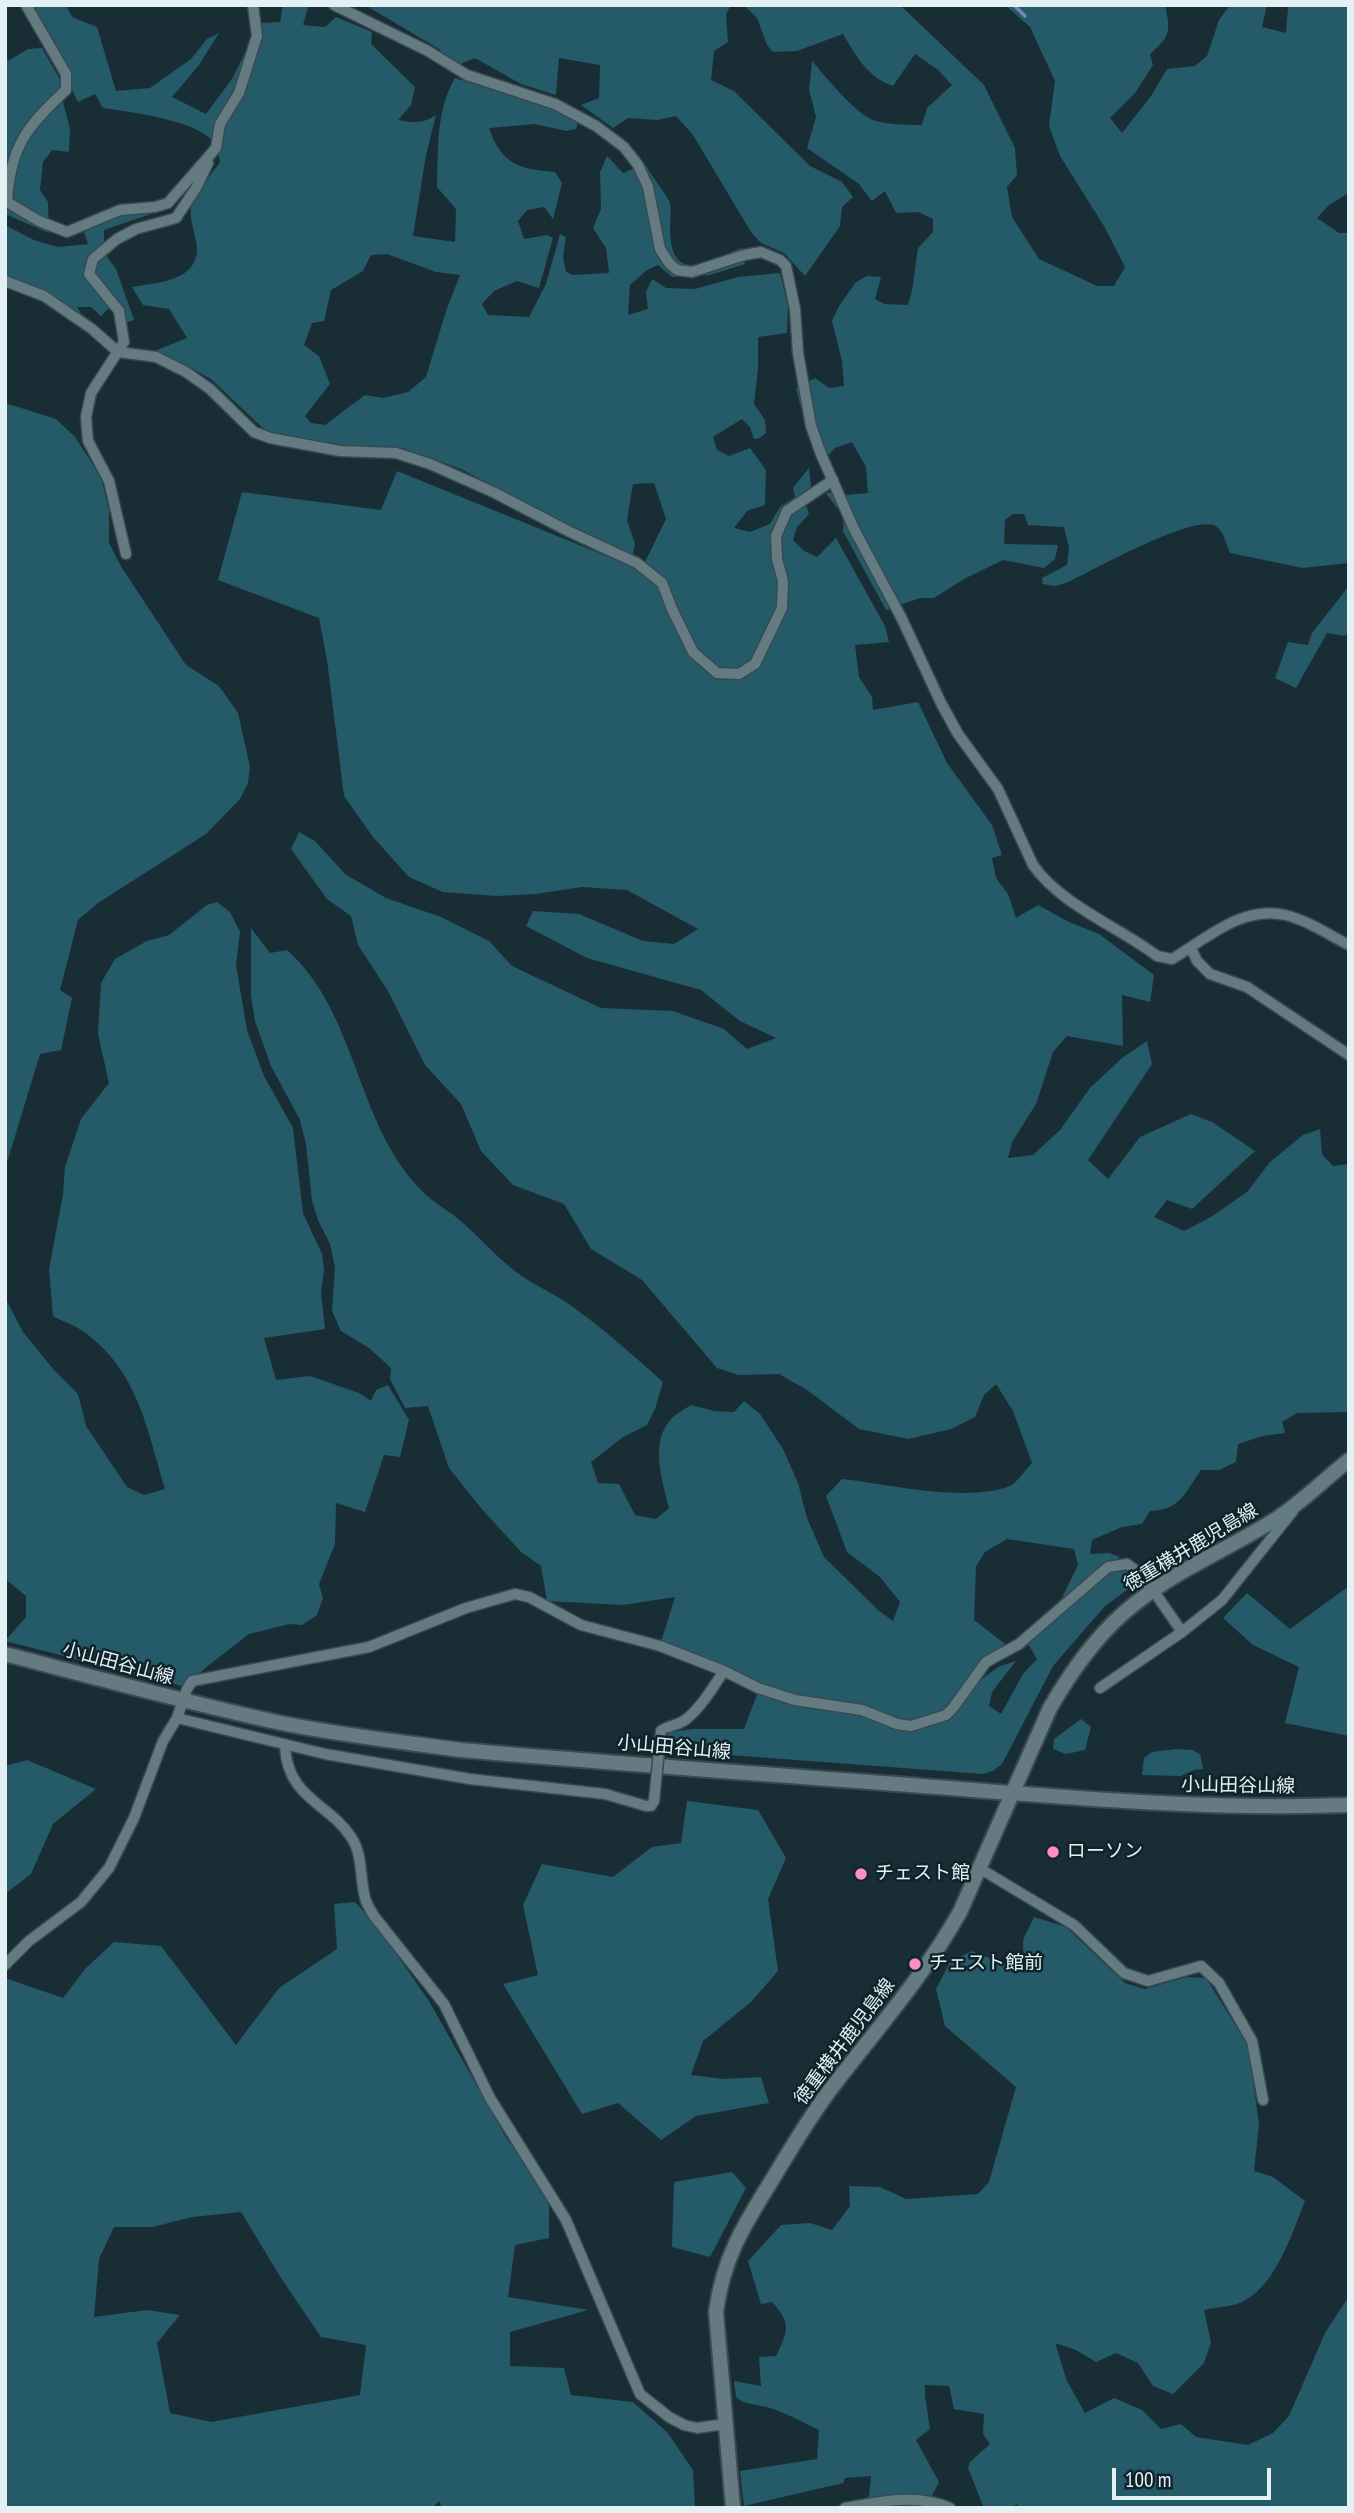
<!DOCTYPE html>
<meta charset="utf-8">
<style>
body{margin:0}
#map{position:relative;width:1354px;height:2513px;overflow:hidden;background:#192e34;font-family:"PT Sans Narrow",sans-serif}
canvas{display:block}
.frame{position:absolute;inset:0;border:7px solid #e3f0f4;pointer-events:none}
.scale{position:absolute;left:1112px;top:2468px;width:159px;height:32px;box-sizing:border-box;border:4px solid #e3f0f4;border-top:0;padding-left:9px;font-size:21px;line-height:24px;white-space:nowrap;color:#e3f0f4;-webkit-text-stroke:5px #0f242a;paint-order:stroke}
</style>
<div id="map">
<canvas width="1354" height="2513"></canvas>
<div class="frame"></div>
<div class="scale">100 m</div>
</div>
<script>
const ctx = document.querySelector('canvas').getContext('2d');
ctx.lineJoin = 'round';
function fill(path, color) {
  ctx.fillStyle = color;
  ctx.fill(path, 'evenodd');
}
function strokePath(path, color, width, dash) {
  ctx.strokeStyle = color;
  ctx.lineWidth = width;
  ctx.lineCap = dash ? 'butt' : 'round';
  ctx.setLineDash(dash || []);
  ctx.stroke(path);
}
function write(font, color, halo, rows, align = 'center') {
  ctx.font = font + ' "PT Sans Narrow","Noto Sans JP",sans-serif';
  ctx.lineWidth = 5;
  ctx.setLineDash([]);
  ctx.textBaseline = 'middle';
  ctx.strokeStyle = halo;
  ctx.fillStyle = color;
  for (const [text, x, y, turn = 0] of rows) {
    ctx.save();
    ctx.translate(x, y);
    ctx.rotate((+turn || 0) * Math.PI / 180);
    ctx.textAlign = isNaN(turn) ? turn : align;
    if (halo) ctx.strokeText(text, 0, 0);
    ctx.fillText(text, 0, 0);
    ctx.restore();
  }
}
fill(new Path2D(`
 M29 5H66L72 17 97 27 116 91 150 88 191 59 207 39 219 33 199 65 172 97 206 114 232 79 260 23 280 22 283 5 308 7 303 25 325 27 336 17 372 32 371 44 415 87 411 105 398 120C413 123 423 124 436 115L426 155 413 236 455 242 456 209 437 187C438 152 436 109 455 78L530 102 567 105 581 112 576 129 566 131 535 124 489 128C502 165 519 169 555 172L562 183 553 219 544 207 527 210 518 221 524 239 547 235 553 238 539 288 517 281 494 291 482 304 488 315 529 317 546 284 560 234 566 237 563 257 566 272 573 275 609 273 606 248 593 228 601 209 600 172 607 156 623 173 645 164C652 177 662 188 669 201 672 207 670 220 670 227 670 286 706 262 741 248L745 264 710 275 672 277 658 265 647 270 630 285 628 315 648 309 646 292 652 279 666 288 695 289 738 277 780 273 788 306 787 333 758 337V368L754 404 765 420 766 433 760 438 754 439 750 427 742 419 713 437 717 450 729 456 750 448 766 470 765 505 747 511 734 528 750 532 770 524 780 507 795 497 793 488 809 468 812 495 805 503 809 514 797 527 793 540 804 551 817 557 836 538 885 626 889 642 855 645 859 677 872 697 873 710 918 702 947 763 992 825 1002 855 992 858 996 878 1008 894 1016 918 1038 905 1069 922 1099 934 1154 975 1150 1002 1122 995 1123 1046 1067 1036 1053 1052 1036 1104 1012 1142 1008 1158 1033 1155 1060 1130 1090 1088 1122 1058 1147 1041 1152 1064 1088 1160 1108 1179 1140 1137 1191 1114 1212 1122 1255 1151 1192 1209 1167 1200 1154 1217 1184 1231 1211 1217 1247 1192 1270 1162 1303 1135 1320 1129 1322 1154 1333 1166 1349 1164V1412L1297 1413 1282 1422 1285 1433 1263 1436 1238 1444 1236 1462 1219 1470H1201C1186 1491 1180 1511 1150 1511L1142 1524 1122 1527 1092 1540 1090 1554 1109 1553 1120 1557 1083 1583 1056 1610 1078 1565 1074 1549 1007 1539 985 1552 976 1566 974 1620 1013 1650 976 1673 980 1680 1000 1666 1016 1661 992 1692 989 1706 1001 1714 1023 1674 1037 1659 1028 1644C1044 1629 1101 1570 1119 1570 1127 1570 1132 1576 1138 1582L1105 1606 1053 1666 1002 1764 993 1771 983 1774 663 1750 665 1733 692 1729H744L761 1684 719 1663 661 1642 675 1597 623 1605 547 1601 541 1566 521 1552 481 1508 449 1468 428 1406 405 1408 390 1379 391 1368 369 1348 341 1331 332 1311 335 1267 330 1244 318 1220 312 1201 306 1144 300 1120 271 1066 255 1021 251 996V928L270 953 287 950C358 1013 355 1123 421 1190 433 1203 450 1211 463 1223 479 1237 493 1253 510 1267 528 1283 553 1292 573 1307 605 1330 634 1356 663 1382L655 1409 647 1425 623 1437 591 1462 598 1483 619 1484 635 1515 656 1519 669 1508C662 1479 649 1442 672 1418 677 1413 685 1409 691 1405L714 1411 734 1412 744 1401 760 1414 783 1449 798 1483 807 1518 824 1557 878 1610 893 1621 900 1602 880 1577 847 1552 826 1496 842 1479C887 1484 967 1503 1010 1486 1018 1482 1026 1469 1032 1463L1013 1411 996 1384 984 1395 975 1417 951 1429 909 1439 859 1429 807 1390 779 1374 738 1375 717 1368 642 1280 591 1249 564 1204 513 1185 481 1151 461 1104 425 1065 388 991 358 945 351 916 327 899 291 849 299 832 315 841 345 874 386 898 441 917 489 941 512 966 601 1008 673 1011 724 1029 747 1049 776 1038 740 1021 701 990 587 958 526 926 533 911 579 914 643 941 674 944 698 929 627 890 582 887 536 894 497 896 443 892 409 877 373 837 344 796 327 660 319 618 218 580 242 492 381 510 397 471 641 570 666 519 654 483 633 484 627 520 635 544 632 558 461 469 402 448 351 451 324 443 267 432 211 379 186 365 150 359 132 360 187 338 169 309 143 305 132 287C154 283 196 282 197 250 197 236 189 223 191 207 192 196 213 173 220 162 219 156 218 146 213 141 194 120 131 112 103 108L95 94 78 102ZM387 254 436 272 460 275 446 311 426 377 408 392 383 398 365 395 325 425 311 423 305 416 330 384 319 356 304 345 312 323 324 321 331 290 363 271 371 255Z
 M365 5H731L726 14 728 42 714 51 711 80 734 91 810 166 842 182 853 197 842 207 840 226 805 276 784 253 761 243 751 232 693 135 676 116 657 120 628 118 613 128 581 105 599 98 600 65 559 58 556 95 521 84 475 58 453 67 439 49Z
 M744 5H900L984 85 1015 148 1017 175 1007 187 1012 217 1039 259 1097 286H1114L1125 267 1104 226 1060 156 1049 126 1055 81 1030 27 1005 5H1165C1171 31 1170 37 1150 54L1153 65 1135 93 1110 118 1122 133 1151 96 1167 69 1195 66 1207 56 1219 20 1230 5H1267L1262 27 1286 33 1288 7 1291 5H1349V193L1329 205 1317 218 1339 233H1349V563L1303 568 1230 553C1226 544 1224 529 1213 525 1187 517 1094 570 1066 583L1055 586 1043 584 1042 578 1067 565 1069 548 1064 527 1028 525 1024 514H1013L1005 520 1004 544 1058 545 1055 559 1044 568 1003 560 964 579 934 598H920L886 610 843 531 844 517 825 492 845 495 868 493 866 467 852 442 835 448 819 465 807 432 796 388 815 378 829 388 844 386 842 361 832 321 839 306 856 282 867 276 881 277 875 299 885 304 908 305 912 291 918 248 933 232V219L918 212 896 213 885 191 872 201 859 184 807 148 816 117 809 90 812 61C826 77 849 106 867 117 879 125 908 125 922 125L927 108 952 85 938 70 915 54 893 86C868 78 856 56 843 34L797 51 773 52 767 45 757 18Z
 M42 48 61 81 62 98 70 129 69 152 52 150 43 162 40 190 48 202 49 233 5 214V52L8 61 28 49Z
 M153 211 154 213 104 230V253L116 269 134 320 125 323 109 308 101 316 91 307H77L96 338 60 300 5 275V225L34 240 58 247 88 244 84 232 118 216Z
 M5 403 56 419 75 437 101 477 109 511V543L122 568 186 665 219 686 238 713 250 767 248 783 240 799 206 834 98 903 78 920 60 990 72 998 61 1050 40 1054 5 1169Z
 M1349 586V632L1345 636 1327 633 1296 688 1275 678 1288 642 1308 645 1312 633Z
 M217 902 230 912 240 932 236 965 247 1030 264 1076 293 1128 303 1213 322 1254 324 1270 321 1293 325 1329 264 1338 276 1380 310 1376 359 1393 371 1401 376 1390 388 1385 409 1420 400 1457 384 1455 365 1512 336 1503 335 1544 319 1584 323 1598 317 1615 302 1625 290 1624 249 1634 205 1668 186 1687 5 1641 26 1617V1596L5 1579V1298L23 1332 54 1370 78 1394 86 1426 127 1487 144 1495 165 1489C147 1430 139 1374 87 1334 77 1326 64 1322 53 1316L49 1269 63 1194 65 1167 81 1119 109 1083 98 1034 101 983 115 959 147 941 169 935 207 905Z
 M1349 1586V1736L1285 1723 1299 1667 1253 1645 1223 1618 1247 1593 1290 1629Z
 M1081 1719 1091 1727 1085 1750 1066 1754 1053 1749 1054 1739Z
 M1177 1749 1192 1750 1200 1754 1203 1769 1194 1770 1181 1776 1142 1775 1144 1758 1152 1752Z
 M27 1760 96 1789 53 1824 31 1874 5 1894V1766Z
 M687 1801 758 1810 786 1858 768 1899 778 1971 751 2002 703 2041 691 2075 724 2079 761 2077 769 2103 696 2116 661 2140 618 2103 582 2114 503 1984 538 1975 523 1905 542 1864 613 1877 652 1847 681 1843Z
 M355 1902 374 1922 429 2001 507 2139 549 2197V2238L515 2245 508 2297 588 2310 510 2332V2366L564 2368 571 2395 633 2402 667 2432 693 2470 695 2508H442L439 2501 432 2508H5V1978L63 1998 85 1969 114 1942 161 1946 236 2045 279 1988 337 1949 334 1904ZM241 2212 281 2278 321 2337 366 2345 360 2395 211 2422 170 2413 157 2343 180 2315 147 2310 94 2317 99 2259 114 2227H153L192 2217Z
 M1034 1917 1066 1927 1125 1983 1145 1989 1187 1977 1206 1978 1248 2045 1259 2124 1254 2171 1273 2177 1305 2201C1292 2233 1276 2286 1242 2302 1231 2307 1216 2307 1204 2310L1211 2342 1204 2363 1173 2394 1153 2386 1138 2363 1116 2353 1096 2362 1076 2350 1055 2343 1067 2381 1085 2413 1114 2398 1142 2410 1161 2429 1181 2424 1196 2437 1248 2445 1273 2433 1289 2416 1325 2333 1349 2296V2508H1018L1017 2504 1011 2508H984L968 2468 970 2462 990 2444 983 2434 984 2414 954 2409 949 2386 925 2385V2396L930 2429 916 2440 939 2482 927 2506 860 2508 869 2496 871 2476 845 2478 843 2483 744 2506 740 2471 817 2459 819 2430C804 2423 788 2414 773 2409 760 2404 746 2406 736 2397L734 2381 761 2386 759 2357 776 2356C788 2331 792 2324 772 2302L761 2304 748 2261 781 2225 810 2223 832 2230 850 2206 849 2186 880 2187 906 2199 978 2194 989 2182 1016 2087 945 2026 936 1989 950 1962 972 1951 1024 1972 1023 1940Z
 M732 2172 746 2188 710 2257 672 2247 674 2182Z`), '#255a69');
strokePath(new Path2D(`
 M1014 5 1025 16`), '#7686bd', 3.5);
const minor = new Path2D(`
 M26 5 66 74V90C27 126 10 147 7 202L39 221 67 232 120 210 155 207 168 203 216 148 220 124 239 93 257 36 253 5
 M334 5 428 51 467 75 555 104 596 126 624 147 638 165 648 187 660 249 669 263 677 270 692 272 744 255 761 252 780 260 786 266 795 309 798 353 811 426 821 454 854 529 902 619 941 703 958 734 998 789 1033 865C1061 905 1119 927 1157 956L1172 959C1206 939 1242 905 1285 915 1307 920 1329 935 1349 945
 M5 281 44 296 92 329 118 352 156 357 186 372 210 389 254 432 270 438 340 451 396 453 430 464 493 492 570 532 637 563 662 583 672 609 693 652 717 673 739 674 755 664 782 608 783 581 777 559 776 536 787 511 833 480
 M126 554 109 481 88 441 86 417 91 393 124 342 119 311 89 274 93 259 117 239 136 229 176 218 196 188 208 163
 M1191 948 1197 961 1210 974 1247 987 1349 1055
 M1100 1688 1182 1632 1222 1600 1293 1511
 M177 1718 325 1754 470 1779 605 1794 646 1806H651L654 1801
 M661 1731C668 1725 677 1726 685 1720 701 1708 713 1687 724 1671
 M285 1746C287 1798 329 1803 351 1837 364 1856 359 1880 366 1901 368 1906 371 1911 374 1916L444 2004 490 2098 566 2220 640 2394 669 2417 684 2425 697 2428 726 2424
 M979 1868 1074 1925 1124 1973 1148 1981 1201 1966 1219 1983 1252 2041 1263 2100
 M5 1965 29 1941 81 1902 109 1868 134 1818 163 1741 177 1718 187 1689 192 1681 369 1647 466 1608 515 1594 529 1597 581 1625 660 1646 724 1671 758 1688 795 1700 862 1710 897 1724 911 1726 946 1715 953 1708 986 1662 1019 1644 1108 1567 1127 1564 1138 1572 1153 1590 1182 1632
 M845 2508C880 2502 916 2493 950 2508`);
const secondary = new Path2D(`
 M5 1654C97 1678 188 1703 281 1723 341 1735 401 1742 461 1750 620 1764 778 1775 936 1787 1074 1798 1211 1810 1349 1805
 M733 2508 716 2312C723 2258 744 2225 772 2180 790 2150 809 2118 830 2090 875 2031 924 1976 960 1912L1050 1708C1073 1668 1100 1630 1137 1602 1180 1568 1233 1547 1279 1517 1304 1500 1325 1479 1349 1460`);
strokePath(minor, '#394a50', 13);
strokePath(secondary, '#394a50', 18);
strokePath(minor, '#647b82', 10);
strokePath(secondary, '#647b82', 14);
const minorBridge = new Path2D(`
 M654 1801 661 1731`);
strokePath(minorBridge, '#394a50', 13, []);
strokePath(minorBridge, '#647b82', 10);
for (const [x, y, r, color] of [
 [1053,1852,7,"#fc8fc3"],
 [861,1874,7,"#fc8fc3"],
 [915,1964,7,"#fc8fc3"]
]) {
  const dot = new Path2D();
  dot.arc(x, y, r, 0, 2 * Math.PI);
  ctx.fillStyle = color;
  ctx.fill(dot);
  strokePath(dot, '#0f242a', 2.5);
}
write('19px', '#e3f0f4', '#0f242a', [
 ["徳重横井鹿児島線",1191,1548,-31],
 ["小山田谷山線",118,1664,15],
 ["小山田谷山線",674,1748,5],
 ["小山田谷山線",1238,1786,1],
 ["徳重横井鹿児島線",845,2042,-53]
]);
write('19px', '#e3f0f4', '#0f242a', [
 ["ローソン",1067,1852],
 ["チェスト館",875,1874],
 ["チェスト館前",929,1964]
], 'left');
</script>
